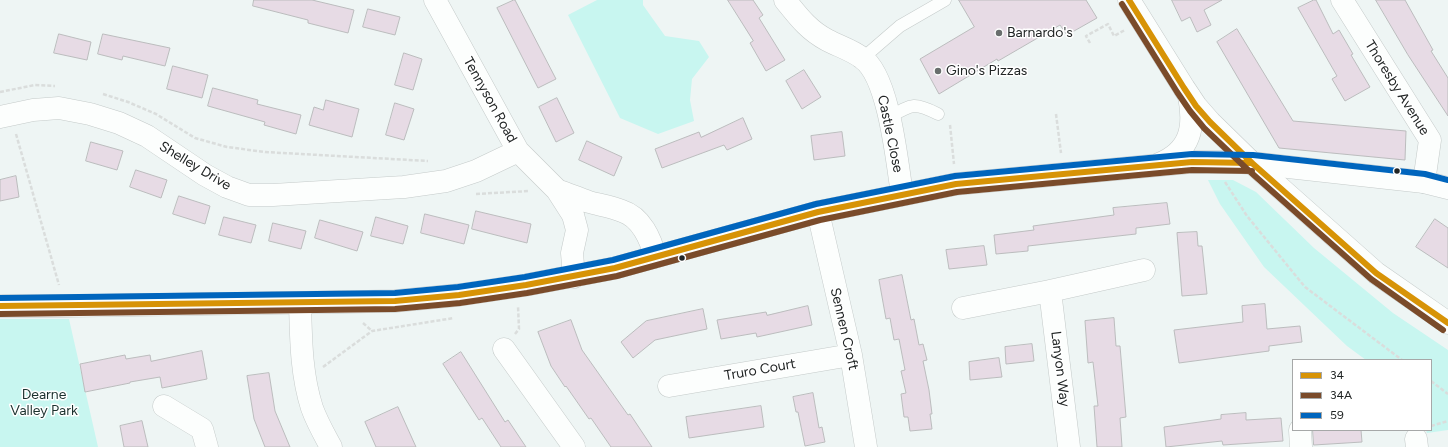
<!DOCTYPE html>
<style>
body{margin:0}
#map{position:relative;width:1448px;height:447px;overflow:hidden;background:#eef5f4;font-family:Figtree,sans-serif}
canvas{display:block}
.legend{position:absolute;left:1292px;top:359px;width:140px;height:72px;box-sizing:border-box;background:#fff;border:1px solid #a6a8a8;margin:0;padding:5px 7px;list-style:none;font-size:12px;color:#212525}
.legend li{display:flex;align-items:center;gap:8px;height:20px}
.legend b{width:20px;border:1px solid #a6a8a8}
</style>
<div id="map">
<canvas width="1448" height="447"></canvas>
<ul class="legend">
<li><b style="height:5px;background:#d79306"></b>34</li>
<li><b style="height:5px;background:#7a4b2a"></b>34A</li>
<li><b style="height:5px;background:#0065bd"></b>59</li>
</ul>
</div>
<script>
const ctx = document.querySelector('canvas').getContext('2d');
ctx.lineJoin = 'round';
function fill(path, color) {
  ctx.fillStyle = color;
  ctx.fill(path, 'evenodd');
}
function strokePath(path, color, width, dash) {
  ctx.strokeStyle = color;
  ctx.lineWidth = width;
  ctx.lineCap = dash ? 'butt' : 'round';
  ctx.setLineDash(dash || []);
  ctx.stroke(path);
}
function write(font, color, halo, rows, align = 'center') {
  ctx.font = font + ' Figtree,sans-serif';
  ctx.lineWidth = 3;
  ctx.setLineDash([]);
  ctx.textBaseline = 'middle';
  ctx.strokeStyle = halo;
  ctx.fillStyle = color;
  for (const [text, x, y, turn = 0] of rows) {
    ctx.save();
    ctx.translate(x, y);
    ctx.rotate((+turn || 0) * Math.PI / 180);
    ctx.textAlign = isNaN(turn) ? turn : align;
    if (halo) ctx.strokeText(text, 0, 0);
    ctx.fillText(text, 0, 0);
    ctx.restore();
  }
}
fill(new Path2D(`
 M597 0H643V5L665 36 699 41 709 57 692 79 690 100 694 121 658 134 620 118 568 15Z
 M1208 180H1233L1256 192 1314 248 1393 313 1448 350V430L1427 433 1426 430H1431V360H1366L1347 346 1264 267 1220 204Z
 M0 319H69L98 447H0Z`), '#c8f6f0');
const building = new Path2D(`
 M254 0H312L354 10 348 33 308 23V20L253 6Z
 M514 0H515L556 79 538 88 497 8Z
 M728 0H753L763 15 759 18 785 60 766 71 750 43 753 41Z
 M959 0H1086L1097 18 1067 35 1060 25 998 61 997 59 939 94 920 59 974 27Z
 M1172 0H1222L1204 10 1211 25 1197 32 1190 17 1182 21Z
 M1314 0H1316L1333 34 1339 30 1353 54 1351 55 1370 87 1345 101 1332 79 1337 76 1298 8Z
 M1376 0H1405L1433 50 1431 51 1448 78V116L1408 55Z
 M368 9 400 17 395 35 363 27Z
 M1237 29 1293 121 1406 131 1405 160 1279 148 1217 42Z
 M59 34 91 42 87 60 54 53Z
 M103 34 170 48 165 66 123 56 122 60 98 54Z
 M404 53 422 59 413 90 395 85Z
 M173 66 208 75 202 98 167 89Z
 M804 70 821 97 802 109 786 81Z
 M213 88 258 100 257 104 301 115 296 134 264 125 265 122 208 106Z
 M557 98 574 133 556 142 539 107Z
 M326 100 359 109 352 137 309 125 314 107 323 110Z
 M395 103 414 109 404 140 386 135Z
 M743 118 752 139 727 150 724 145 662 168 655 149 699 132 701 137Z
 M842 132 845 156 814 160 811 136Z
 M587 141 622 157 614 176 579 160Z
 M91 142 123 151 117 170 86 161Z
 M136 170 167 180 161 198 130 187Z
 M16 176 19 197 0 201V180Z
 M179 196 210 206 205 224 173 214Z
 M1167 203 1170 224 1136 228V234L1028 246V251L996 254 994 235 1034 230 1033 226 1114 215 1113 208Z
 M476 211 531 224 527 243 472 229Z
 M425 214 469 225 464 244 421 233Z
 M224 217 256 225 251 243 219 235Z
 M376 217 408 226 403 244 371 236Z
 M1435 219 1448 228V268L1416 247Z
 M320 220 363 232 357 251 315 238Z
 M273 223 306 231 301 249 269 241Z
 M1197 232 1198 246H1202L1207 294 1182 296 1177 233Z
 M984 246 987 265 949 269 946 250Z
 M902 275 911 320 914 319 919 345 923 344 927 360 923 361 929 390 932 414H930L932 429 910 431 908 417H904L901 394 906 393 901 371 905 370 899 339 894 340 890 318 886 319 879 280Z
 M1265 304 1267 329 1300 326 1302 342 1269 346V351L1179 363 1174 330 1243 322 1242 306Z
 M808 306 812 325 757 337 756 333 721 339 717 320 766 312 767 315Z
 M703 309 707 329 655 340 633 358 621 342 646 321Z
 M1114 318 1116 346H1120L1126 417 1120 418 1122 447H1097L1094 406H1098L1093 362 1088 363 1085 321Z
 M571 320 582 350 628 415 630 414 652 447H611L591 418 589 419 566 386 565 387 551 366 538 332Z
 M1032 344 1034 361 1006 364 1005 347Z
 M202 351 207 379 162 388 160 377 130 382V383L85 392 80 364 125 355 126 359 150 355 151 361Z
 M461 352 505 422 508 420 526 447H501L482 418 479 420 443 364Z
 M999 358 1002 377 970 380 969 362Z
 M269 373 275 411 290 447H265L254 419 247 376Z
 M813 393 819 428 822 427 825 442 805 446 798 412H796L793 397Z
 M761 406 764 427 689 438 686 417Z
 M398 407 416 447H376L365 422Z
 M1246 413V420L1281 418 1283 441 1223 445 1222 441 1166 447 1164 427 1221 419V415Z
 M142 421 148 447H124L120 426Z
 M1313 430H1361L1362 442 1314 445Z`);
fill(building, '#e7dbe5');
strokePath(building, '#bbbcbd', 1);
const lane = new Path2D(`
 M863 58 900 26 945 0
 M890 117C912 104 914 102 938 114`);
const street = new Path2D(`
 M435 0 518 151 557 190 573 215 577 230 572 253 574 277
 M785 0C798 16 808 30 827 40 838 46 852 50 862 58 889 76 897 162 902 194
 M1342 0 1430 140 1424 182
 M0 117 33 110 59 108 90 114 119 123 147 136 205 175 227 187 249 195H273L404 187 446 181 476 171 518 151
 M557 190C568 194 578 198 589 202 600 205 612 207 622 211 641 217 651 239 655 257
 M818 212 851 355 866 447
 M1050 291 1069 447
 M300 303C301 338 301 374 312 408 317 422 324 434 331 447
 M963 308 1050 291 1144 270
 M504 349 574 447
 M669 386 851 355
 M164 406 202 429 207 447
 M1300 430 1301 447
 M1416 439 1417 447`);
const secondary = new Path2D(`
 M1159 164C1191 151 1195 127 1189 96
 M0 306H65L340 302 395 301 459 295 526 285 615 268 818 212 956 184 1192 162H1232L1252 163 1424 182 1448 188`);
const primary = new Path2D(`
 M1129 0 1184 88 1196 106 1210 122 1252 163 1376 273 1448 323`);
strokePath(lane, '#c4cac9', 13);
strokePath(street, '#c4cac9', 23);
strokePath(secondary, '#c4cac9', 23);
strokePath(primary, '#c4cac9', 23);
strokePath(new Path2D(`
 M1090 43 1086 36 1108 24 1114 36 1125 30
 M0 92 35 85 55 86
 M103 94 128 102 156 114 195 138 227 147 265 152 428 161
 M1056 114 1061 153
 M950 125 954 164
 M16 134 59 285
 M1225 182 1247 216 1305 287 1402 360
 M476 194 529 191
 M363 323 372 331
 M515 334 519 329 518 306
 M323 367 372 331 454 318
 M1431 381 1448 394
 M1431 426 1448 421`), '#dadddc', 2.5, [4, 2]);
strokePath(lane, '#fcfefd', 12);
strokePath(street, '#fcfefd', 22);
strokePath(secondary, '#fcfefd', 22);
strokePath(primary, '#fcfefd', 22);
strokePath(new Path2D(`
 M1129 0 1184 88 1196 106 1210 122 1252 163 1376 273 1448 323
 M0 306 395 301 459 295 526 285 615 268 818 212 956 184 1192 162 1252 163`), '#d79306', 6);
strokePath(new Path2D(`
 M1122 4 1177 92 1190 111 1204 128 1247 169 1371 279 1443 330
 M0 314 395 309 460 303 527 293 617 276 820 220 957 192 1192 170 1252 171`), '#7a4b2a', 6);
strokePath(new Path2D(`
 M0 298 395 293 458 287 525 277 613 260 816 204 955 176 1192 154 1253 155 1425 174 1448 180`), '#0065bd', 6);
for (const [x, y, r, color] of [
 [999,33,4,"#696e6d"],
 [938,71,4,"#696e6d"],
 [1397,171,3.5,"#212525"],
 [682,258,3.5,"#212525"]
]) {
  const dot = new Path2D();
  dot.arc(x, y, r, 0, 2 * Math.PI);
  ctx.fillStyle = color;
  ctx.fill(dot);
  strokePath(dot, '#fff', 1.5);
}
write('14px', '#212525', '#fff', [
 ["Barnardo's",1007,33],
 ["Gino's Pizzas",946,71]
], 'left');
write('14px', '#212525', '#fff', [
 ["Thoresby Avenue",1397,88,58],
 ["Tennyson Road",490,100,61],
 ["Castle Close",890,134,78],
 ["Shelley Drive",195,166,31],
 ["Sennen Croft",844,329,77],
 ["Lanyon Way",1060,369,83],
 ["Truro Court",760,370,-10]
]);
write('14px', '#1b312e', '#fff', [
 ["Dearne",44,395],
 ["Valley Park",44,411]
]);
</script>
